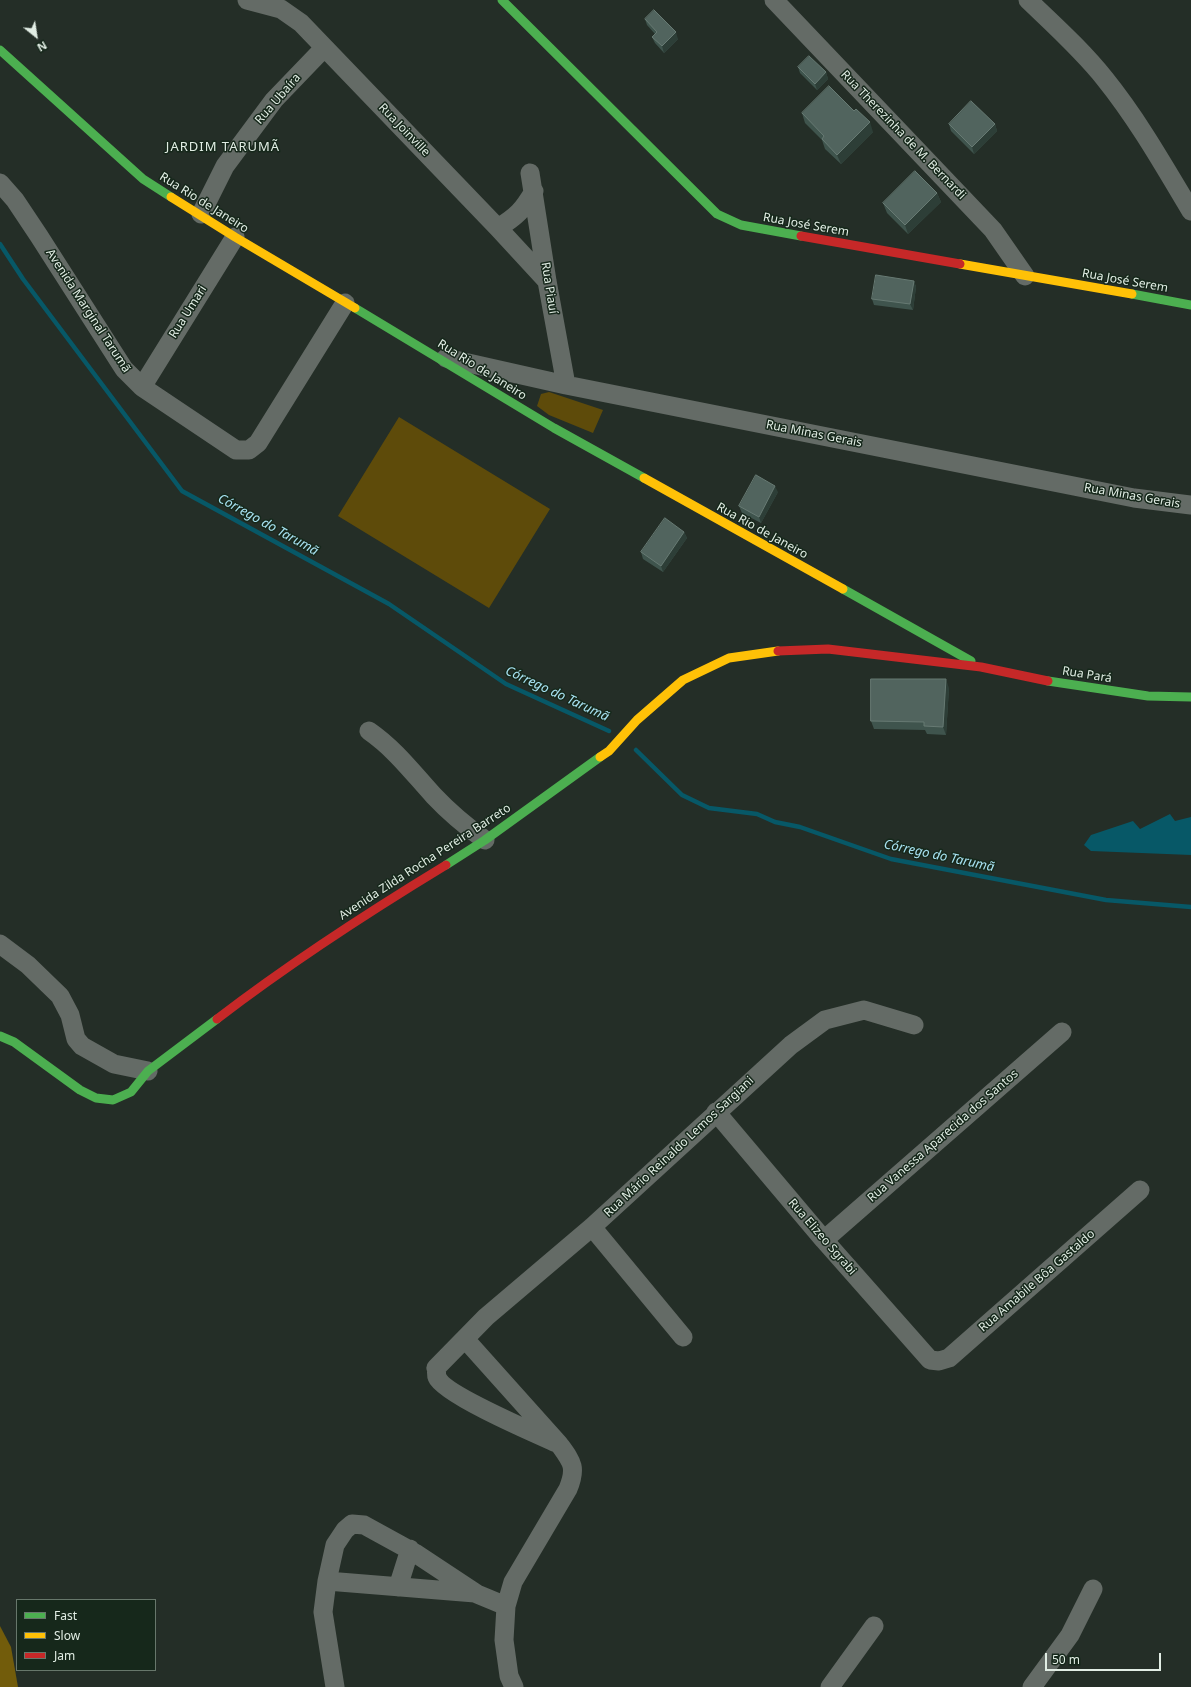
<!DOCTYPE html>
<meta charset="utf-8">
<style>
body{margin:0}
#map{position:relative;width:1191px;height:1687px;overflow:hidden;background:#242e27;font-family:"Noto Sans",sans-serif}
canvas{display:block}
.legend{position:absolute;left:16px;top:1599px;width:140px;height:72px;box-sizing:border-box;background:#16281b;border:1px solid #67776b;margin:0;padding:5px 7px;list-style:none;font-size:12px;color:#e1ede4}
.legend li{display:flex;align-items:center;gap:8px;height:20px}
.legend b{width:20px;border:1px solid #67776b}
.north{position:absolute;left:16px;top:16px;width:40px;height:40px;-webkit-text-stroke:3px #16281b;paint-order:stroke;rotate:150deg;font-size:11px;font-weight:700;line-height:16px;text-align:center;color:#e1ede4}
.north::after{content:'';display:block;margin:auto;width:14px;height:18px;background:#e1ede4;clip-path:polygon(50% 0,100% 100%,50% 72%,0 100%)}
.scale{position:absolute;left:1045px;top:1653px;width:116px;height:18px;box-sizing:border-box;border:2px solid #e1ede4;border-top:0;padding-left:5px;font-size:12px;line-height:14px;white-space:nowrap;color:#e1ede4;-webkit-text-stroke:3px #16281b;paint-order:stroke}
</style>
<div id="map">
<canvas width="1191" height="1687"></canvas>
<ul class="legend">
<li><b style="height:5px;background:#4caf50"></b>Fast</li>
<li><b style="height:5px;background:#ffc107"></b>Slow</li>
<li><b style="height:5px;background:#c62828"></b>Jam</li>
</ul>
<div class="north">N</div>
<div class="scale">50 m</div>
</div>
<script>
const ctx = document.querySelector('canvas').getContext('2d');
ctx.lineJoin = 'round';
function fill(path, color) {
  ctx.fillStyle = color;
  ctx.fill(path, 'evenodd');
}
function strokePath(path, color, width, dash) {
  ctx.strokeStyle = color;
  ctx.lineWidth = width;
  ctx.lineCap = dash ? 'butt' : 'round';
  ctx.setLineDash(dash || []);
  ctx.stroke(path);
}
function write(font, color, halo, rows, align = 'center') {
  ctx.font = font + ' "Noto Sans",sans-serif';
  ctx.lineWidth = 3;
  ctx.setLineDash([]);
  ctx.textBaseline = 'middle';
  ctx.strokeStyle = halo;
  ctx.fillStyle = color;
  for (const [text, x, y, turn = 0] of rows) {
    ctx.save();
    ctx.translate(x, y);
    ctx.rotate((+turn || 0) * Math.PI / 180);
    ctx.textAlign = isNaN(turn) ? turn : align;
    if (halo) ctx.strokeText(text, 0, 0);
    ctx.fillText(text, 0, 0);
    ctx.restore();
  }
}
fill(new Path2D(`
 M549 392 603 410 593 433 549 415 537 406 541 394Z
 M399 417 550 509 489 608 338 516Z`), '#5e4b0a');
fill(new Path2D(`
 M0 1626 11 1647 18 1687H0Z`), '#725c0b');
fill(new Path2D(`
 M1170 814 1175 821 1191 817V855L1091 851 1084 845 1091 835 1133 821 1140 829Z`), '#075867');
strokePath(new Path2D(`
 M0 244 23 279 182 491 389 604 506 684 609 731
 M636 750 682 795 709 808 757 814 775 822 800 827 891 859 1106 900 1191 907`), '#075867', 4.5);
strokePath(new Path2D(`
 M247 0 281 9 301 23 498 228 547 281
 M774 0 993 230 1025 276
 M1028 0C1054 25 1082 50 1105 79 1138 120 1164 166 1191 211
 M530 173 547 281 566 385
 M0 183 15 200 39 236 124 369 142 387 236 450H249L258 443 345 303
 M201 214 225 166 274 100 324 48
 M498 228C517 216 523 210 534 191
 M446 358 566 385 1134 498 1191 505
 M142 387 235 237
 M369 731C395 749 413 773 434 796 450 813 467 827 485 840
 M0 944 28 965 60 996 70 1015 76 1039 82 1046 114 1064 148 1071
 M716 1112 824 1240 930 1360 939 1361 949 1358 1140 1190
 M592 1227 683 1337
 M824 1240 1062 1032
 M465 1339 559 1444C572 1462 577 1467 568 1489L513 1582 506 1606 504 1640 509 1676 514 1687
 M559 1444C539 1435 443 1394 437 1377 436 1375 437 1370 436 1368L486 1317 592 1227 791 1045 825 1020 864 1010 914 1025
 M327 1581 475 1593
 M398 1587 410 1549
 M335 1687 323 1612 327 1581 335 1545 345 1530 352 1524 364 1525 415 1553 477 1594 506 1606
 M830 1687 874 1626
 M1032 1687 1070 1635 1093 1589`), '#646b66', 19);
strokePath(new Path2D(`
 M502 0 717 214 741 225 801 236
 M0 50 143 179 171 197
 M1132 294 1191 305
 M355 308 554 428 644 478
 M843 589 971 661
 M1048 681 1148 696 1191 697
 M446 865 485 840 600 757
 M0 1036 14 1042 80 1090 96 1098 113 1100 131 1092 148 1071 217 1019`), '#4caf50', 9);
strokePath(new Path2D(`
 M171 197 235 237 355 308
 M960 264 1132 294
 M644 478 843 589
 M600 757 609 751 637 720 683 680 729 658 778 651`), '#ffc107', 9);
strokePath(new Path2D(`
 M801 236 960 264
 M778 651 828 649 981 667 1048 681
 M217 1019C290 963 367 913 446 865`), '#c62828', 9);
fill(new Path2D(`
 M645 19 678 39 664 53 655 43 652 37 655 34 647 25Z
 M798 67 826 72 828 79 817 90 800 73Z
 M802 113 873 132 841 164 825 149 822 140 805 123Z
 M949 124H995L997 131 974 154 951 131Z
 M937 193 941 202 908 234 887 213 883 203Z
 M914 281 916 287 913 310 874 305 872 299Z
 M778 492 761 523 742 513 739 506Z
 M684 532 687 538 663 572 643 559 641 552Z
 M949 688 946 735 927 734 925 730 874 729 871 721Z`), '#3f544d');
fill(new Path2D(`
 M676 32 678 39 664 53 662 46Z
 M826 72 828 79 817 90 815 84Z
 M870 122 873 132 841 164 837 155Z
 M995 124 997 131 974 154 972 147Z
 M937 193 941 202 908 234 905 225Z
 M914 281 916 287 913 310 910 304Z
 M775 486 778 492 761 523 759 517Z
 M684 532 687 538 663 572 661 566Z
 M946 679 949 688 946 735 943 727Z`), '#2d3e37');
const building = new Path2D(`
 M654 10 676 32 662 46 652 37 657 32 645 19Z
 M809 56 826 72 815 84 798 67Z
 M829 86 854 111 856 109 870 122 837 155 822 139 824 136 802 113Z
 M971 101 995 124 972 147 949 124Z
 M915 171 937 193 905 225 883 203Z
 M876 275 914 281 910 304 872 299Z
 M756 475 775 486 759 517 739 506Z
 M665 518 684 532 661 566 641 552Z
 M871 679H946L943 727 924 726V722L871 721Z`);
fill(building, '#51645e');
strokePath(building, '#677a73', 1);
write('12px', '#e1ede4', '#16281b', [
 ["Rua Ubaíra",278,99,-49],
 ["Rua Joinville",404,130,46],
 ["Rua Therezinha de M. Bernardi",903,135,46],
 ["Rua Rio de Janeiro",204,203,32],
 ["Rua José Serem",806,225,10],
 ["Rua José Serem",1125,281,10],
 ["Rua Piauí",549,288,81],
 ["Avenida Marginal Tarumã",88,311,57],
 ["Rua Umari",188,312,-58],
 ["Rua Rio de Janeiro",482,370,32],
 ["Rua Minas Gerais",814,434,11],
 ["Rua Minas Gerais",1132,496,10],
 ["Rua Rio de Janeiro",762,531,29],
 ["Rua Pará",1087,675,9],
 ["Avenida Zilda Rocha Pereira Barreto",425,862,-33],
 ["Rua Vanessa Aparecida dos Santos",943,1136,-41],
 ["Rua Mário Reinaldo Lemos Sargiani",679,1147,-43],
 ["Rua Elizeo Sgrabi",822,1237,49],
 ["Rua Amabile Bôa Gastaldo",1037,1281,-41]
]);
ctx.letterSpacing = '1px';
write('13px', '#e1ede4', '#16281b', [
 ["JARDIM TARUMÃ",223,147]
]);
ctx.letterSpacing = '0px';
write('italic 13px', '#a8e2f2', '#16281b', [
 ["Córrego do Tarumã",268,525,29],
 ["Córrego do Tarumã",557,694,25],
 ["Córrego do Tarumã",939,856,12]
]);
</script>
